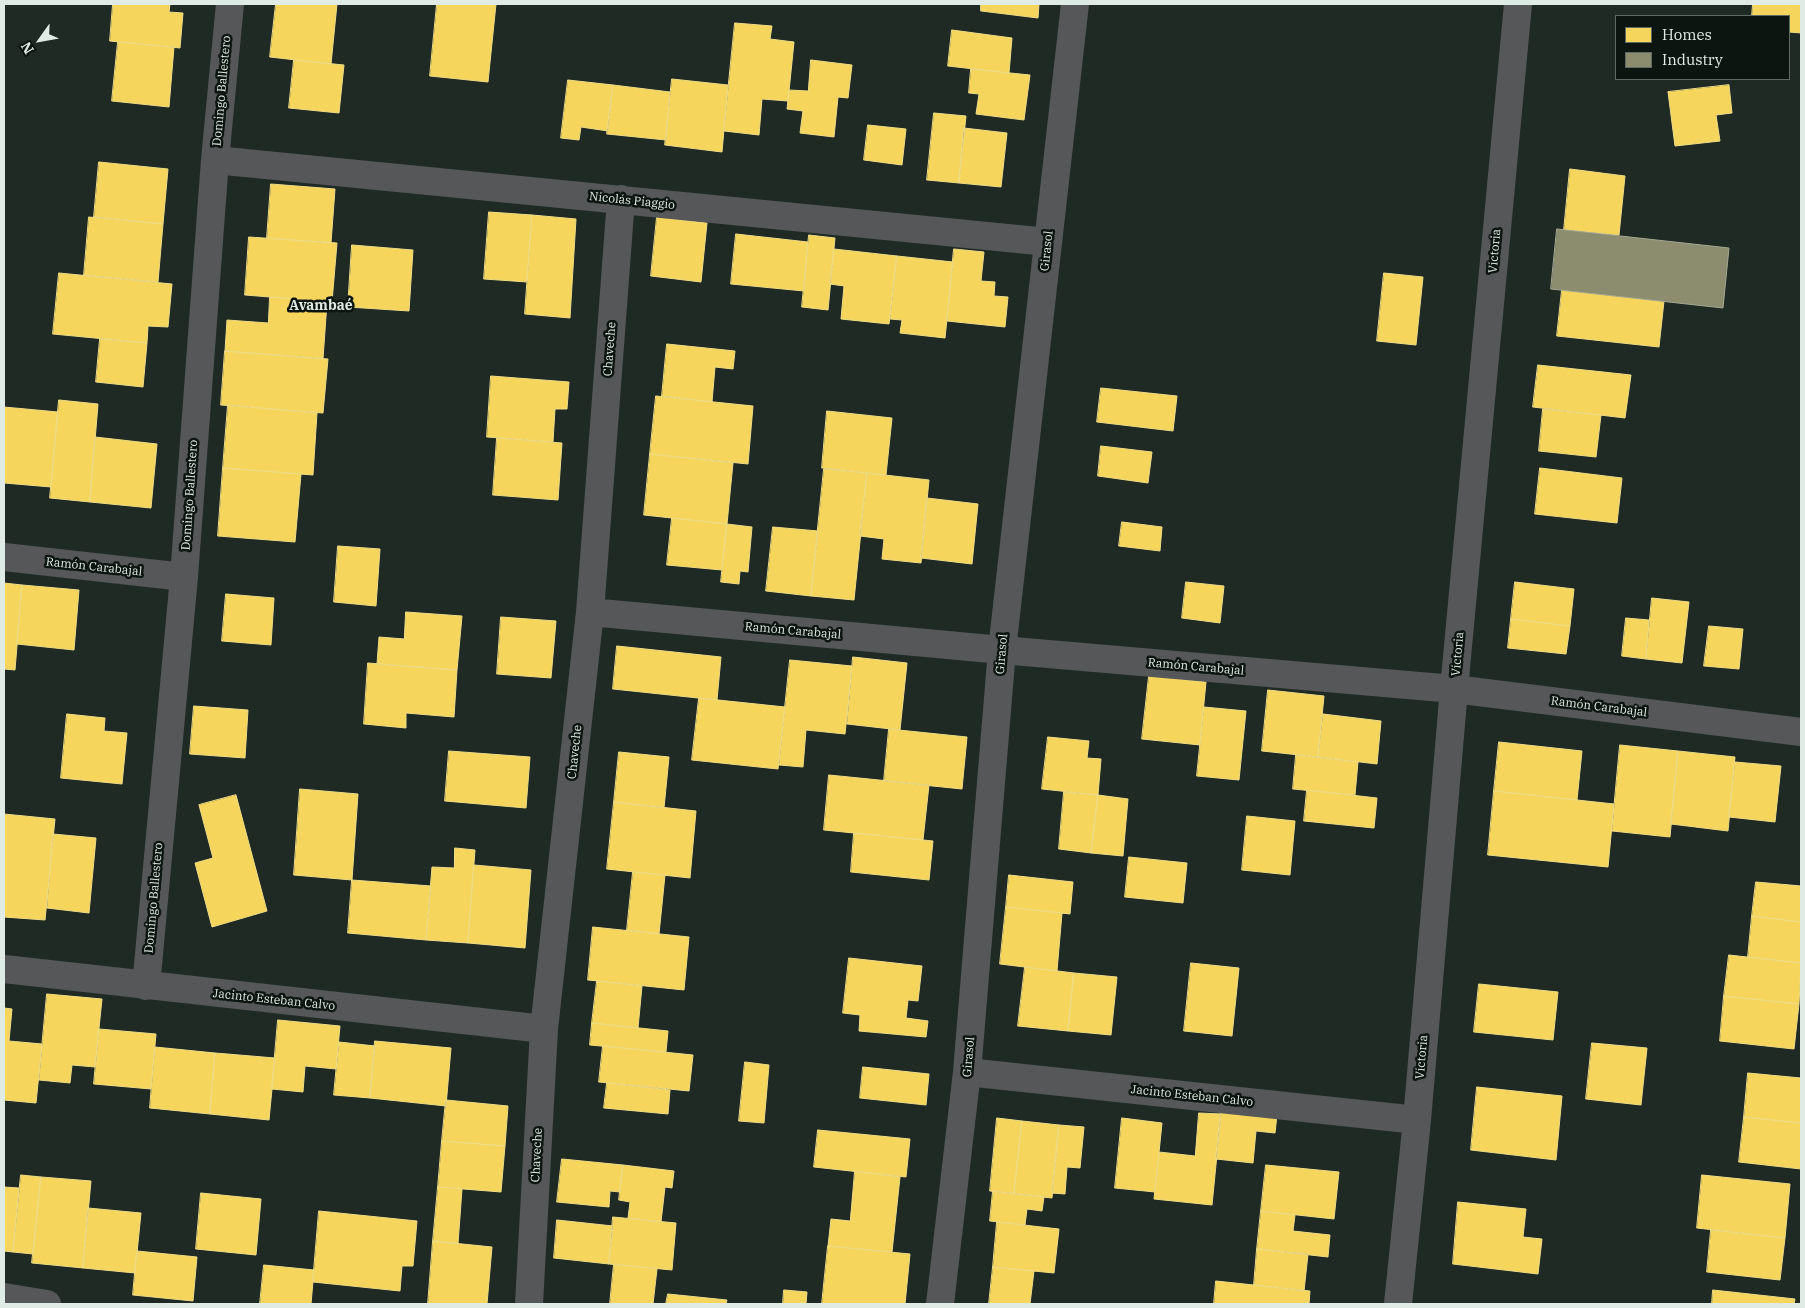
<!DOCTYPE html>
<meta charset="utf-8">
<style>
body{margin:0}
#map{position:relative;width:1805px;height:1308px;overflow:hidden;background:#202a25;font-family:"IBM Plex Serif",serif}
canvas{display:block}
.frame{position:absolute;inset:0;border:5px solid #e0ebe5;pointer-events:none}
.legend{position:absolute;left:1615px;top:15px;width:175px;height:65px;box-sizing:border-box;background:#0d1511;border:1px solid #616b66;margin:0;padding:6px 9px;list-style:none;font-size:15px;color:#e0ebe5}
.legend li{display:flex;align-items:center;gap:10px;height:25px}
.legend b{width:25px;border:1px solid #616b66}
.north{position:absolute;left:15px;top:15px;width:50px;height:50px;-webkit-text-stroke:4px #0d1511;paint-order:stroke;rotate:238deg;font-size:14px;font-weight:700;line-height:20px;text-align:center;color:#e0ebe5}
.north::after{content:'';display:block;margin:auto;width:18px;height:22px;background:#e0ebe5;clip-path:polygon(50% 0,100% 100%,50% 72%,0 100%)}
</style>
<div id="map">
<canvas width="1805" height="1308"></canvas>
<div class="frame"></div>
<ul class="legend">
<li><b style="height:14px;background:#f6d55c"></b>Homes</li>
<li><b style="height:14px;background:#8c8c6e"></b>Industry</li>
</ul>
<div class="north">N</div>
</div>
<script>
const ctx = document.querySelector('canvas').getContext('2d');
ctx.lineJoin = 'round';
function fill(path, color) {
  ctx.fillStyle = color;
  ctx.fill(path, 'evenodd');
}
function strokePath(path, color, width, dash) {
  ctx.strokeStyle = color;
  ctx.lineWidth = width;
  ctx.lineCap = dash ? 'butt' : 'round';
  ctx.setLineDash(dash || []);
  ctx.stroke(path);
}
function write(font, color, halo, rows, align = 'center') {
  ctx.font = font + ' "IBM Plex Serif",serif';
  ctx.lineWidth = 5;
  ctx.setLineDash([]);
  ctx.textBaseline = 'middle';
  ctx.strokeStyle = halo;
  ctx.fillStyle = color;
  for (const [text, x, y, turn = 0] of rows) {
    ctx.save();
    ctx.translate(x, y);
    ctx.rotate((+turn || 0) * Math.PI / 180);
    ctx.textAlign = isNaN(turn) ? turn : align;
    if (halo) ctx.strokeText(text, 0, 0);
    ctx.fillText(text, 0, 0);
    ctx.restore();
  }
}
const homes = new Path2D(`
 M113 4H170L169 12 183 13 180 48 110 41Z
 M276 4H337L331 64 270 57Z
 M437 4H496L488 82 430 76Z
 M981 4H1039L1038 18 981 11Z
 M1753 4H1801V33L1789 32V16H1752Z
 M735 23 772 26 770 39 794 42 788 101 762 99 759 135 724 131Z
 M952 30 1012 38 1009 73 948 66Z
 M118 42 174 47 169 107 112 101Z
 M294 60 344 65 339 113 289 108Z
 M811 60 852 65 848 98 838 97 834 137 800 133 803 111 787 109 789 90 808 91Z
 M971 69 1030 75 1024 120 976 114 979 94 969 93Z
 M672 79 728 85 722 152 665 145Z
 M568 80 613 85 608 131 581 127 579 140 561 138Z
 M613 85 670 92 666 140 607 134Z
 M1729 85 1732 113 1716 115 1720 141 1675 146 1668 92Z
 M934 113 966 116 959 183 927 180Z
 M868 125 906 129 902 165 864 160Z
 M964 128 1007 133 1001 187 959 183Z
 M99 162 168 169 163 224 94 217Z
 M1570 169 1625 176 1619 235 1564 230Z
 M271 184 335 189 331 243 267 238Z
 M489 212 532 215 527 282 484 279Z
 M532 215 576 219 570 318 525 314Z
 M89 217 163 224 158 282 84 275Z
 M657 217 707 223 701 282 651 276Z
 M736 234 808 242 804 291 731 284Z
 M809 235 835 238 828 310 802 307Z
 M249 237 337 243 332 302 245 295Z
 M352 245 413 250 409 311 348 307Z
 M834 249 897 256 889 324 841 319 844 286 830 284Z
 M954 249 984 252 981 281 995 282 994 296 1008 297 1005 327 947 321Z
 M897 256 953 262 945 338 900 333 902 320 890 319Z
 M59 273 172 284 168 327 148 326 147 343 53 334Z
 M1384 273 1423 277 1416 345 1377 341Z
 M1562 290 1664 301 1659 347 1557 336Z
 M270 297 327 302 323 359 225 351 227 320 268 323Z
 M100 339 147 343 143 387 96 382Z
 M667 344 735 351 733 369 715 367 712 402 662 396Z
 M225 351 328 359 323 413 221 405Z
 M1538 365 1631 375 1625 418 1533 407Z
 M491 376 569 382 567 409H555L553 442 487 437Z
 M1101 388 1177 396 1173 431 1097 422Z
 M656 396 753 406 748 464 650 454Z
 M59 400 98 404 90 502 50 498Z
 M228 405 317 413 313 475 223 468Z
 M4 407 58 412 51 487 4 483Z
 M1543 409 1601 415 1596 457 1539 451Z
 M827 411 892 418 886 475 822 468Z
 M95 437 157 444 151 508 90 502Z
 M497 438 562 443 558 500 493 495Z
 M1101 446 1152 452 1148 483 1098 476Z
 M650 454 733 463 727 524 644 515Z
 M223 468 301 474 295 542 218 536Z
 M1540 468 1622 478 1617 523 1535 514Z
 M824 469 867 473 854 600 811 596Z
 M867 473 929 480 921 563 882 559 884 539 860 536Z
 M927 498 978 504 972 564 921 558Z
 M672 518 727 524 722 570 667 565Z
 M1122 522 1162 527 1160 551 1119 546Z
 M727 524 752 527 748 572 740 571 739 584 721 582Z
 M773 527 818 531 811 596 766 591Z
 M338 546 380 549 376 606 334 602Z
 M1186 582 1224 586 1220 623 1182 618Z
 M1515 582 1574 589 1570 626 1511 619Z
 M4 583 22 585 15 670 4 669Z
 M22 585 79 590 74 650 17 644Z
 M226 594 274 598 271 645 222 641Z
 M1652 598 1689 602 1682 663 1646 659Z
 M406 612 462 616 457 670 377 664 379 637 404 639Z
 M501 617 556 621 551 678 497 674Z
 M1626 618 1649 620 1646 659 1622 656Z
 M1511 619 1570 626 1566 654 1508 648Z
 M1709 626 1743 629 1739 669 1704 666Z
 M617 646 721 657 717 700 613 689Z
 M853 657 907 663 900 730 847 724Z
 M790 660 852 666 845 734 806 730 803 767 779 765Z
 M368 663 457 670 454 717 406 713V728L364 724Z
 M1149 676 1206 682 1200 745 1142 739Z
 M1268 690 1324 696 1318 757 1262 751Z
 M699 698 785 707 778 769 692 760Z
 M194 706 248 710 245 758 190 754Z
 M1204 707 1246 711 1239 780 1197 776Z
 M67 714 105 718 104 731 127 733 122 784 61 778Z
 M1323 714 1381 721 1377 764 1318 757Z
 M889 729 967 737 962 789 884 781Z
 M1048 737 1089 741 1087 758 1101 759 1098 795 1042 789Z
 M1499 742 1582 751 1577 800 1494 791Z
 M1620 745 1678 751 1670 837 1612 831Z
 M449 751 530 757 526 808 445 801Z
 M1678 751 1735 757 1728 831 1671 824Z
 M619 752 669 757 664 808 614 802Z
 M1296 755 1358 762 1355 795 1293 789Z
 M1735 762 1781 766 1775 822 1729 817Z
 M829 775 929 785 923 840 824 830Z
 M300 789 358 794 352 880 294 875Z
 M1307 790 1377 798 1374 828 1304 821Z
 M1494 791 1614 804 1608 867 1488 855Z
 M1064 792 1098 795 1091 853 1059 849Z
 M236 795 267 911 212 927 195 863 213 858 199 805Z
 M1098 795 1128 799 1123 856 1091 853Z
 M614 802 696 811 690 878 607 869Z
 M4 814 55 819 45 920 4 917Z
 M1247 816 1295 821 1290 875 1242 870Z
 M854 833 933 841 929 880 851 872Z
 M53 834 96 838 89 913 47 908Z
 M455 848 475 850 468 943 426 940 432 867 454 868Z
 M1129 857 1187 863 1183 903 1125 897Z
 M474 865 531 870 525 948 468 943Z
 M633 872 665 875 659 934 627 930Z
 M1009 875 1073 882 1070 914 1006 907Z
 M352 880 431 886 426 940 348 933Z
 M1756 882 1801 886V922L1752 916Z
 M1006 907 1062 913 1057 971 1000 964Z
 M1752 916 1801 922V963L1748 957Z
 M593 927 689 937 684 990 588 980Z
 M1729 955 1801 963 1799 1004 1724 996Z
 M849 958 922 966 918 1001 908 1000 906 1018 928 1021 926 1037 859 1031 860 1015 843 1013Z
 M1191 963 1239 968 1232 1036 1184 1031Z
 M1025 967 1074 973 1068 1031 1018 1026Z
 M1074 973 1117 977 1111 1035 1068 1031Z
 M597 981 642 986 638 1028 592 1023Z
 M1479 984 1558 992 1553 1040 1474 1032Z
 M47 994 102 999 95 1067 72 1065 70 1083 39 1080Z
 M1724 996 1799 1004 1794 1049 1720 1041Z
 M4 1008 12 1009 9 1041 42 1044 36 1103 4 1100Z
 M278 1020 340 1026 336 1069 305 1066 303 1092 272 1089Z
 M592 1023 668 1031 666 1052 590 1045Z
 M99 1029 156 1034 151 1089 94 1084Z
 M375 1041 451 1048 446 1106 370 1098Z
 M339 1042 375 1046 370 1098 334 1095Z
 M1592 1043 1647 1048 1641 1105 1586 1099Z
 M603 1046 693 1055 689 1091 599 1082Z
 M155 1047 215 1053 210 1114 150 1108Z
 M215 1053 275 1058 269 1120 210 1114Z
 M745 1062 769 1065 764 1123 739 1121Z
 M863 1067 929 1074 926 1105 860 1098Z
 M1748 1073 1801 1078V1123L1744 1117Z
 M607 1083 670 1090 668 1114 604 1108Z
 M1477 1087 1562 1096 1556 1160 1471 1150Z
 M446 1100 508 1106 505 1146 442 1141Z
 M1221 1109 1277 1115 1275 1133 1256 1131 1253 1163 1216 1159Z
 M1199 1113 1221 1114 1212 1205 1154 1199 1159 1152 1195 1156Z
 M1744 1117 1801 1123V1169L1739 1162Z
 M997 1118 1022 1121 1014 1194 990 1191Z
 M1122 1118 1162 1123 1155 1192 1115 1188Z
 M1022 1121 1059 1125 1052 1198 1014 1194Z
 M1059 1125 1084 1127 1080 1168 1067 1167 1065 1194 1052 1193Z
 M818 1130 910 1139 906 1177 814 1167Z
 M442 1141 505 1146 501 1192 438 1187Z
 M562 1159 623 1165 620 1192 610 1191 609 1207 557 1202Z
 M623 1165 674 1171 672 1188 665 1187 661 1222 628 1218 630 1202 619 1200Z
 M1266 1165 1339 1172 1334 1219 1261 1211Z
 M855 1171 900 1177 892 1252 828 1246 831 1219 850 1221Z
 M21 1175 41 1177 33 1254 13 1252Z
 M1702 1175 1790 1184 1785 1238 1697 1228Z
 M41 1177 91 1181 83 1268 32 1263Z
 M4 1187 19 1188 13 1252 4 1251Z
 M438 1187 462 1189 458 1244 433 1241Z
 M993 1191 1044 1197 1042 1211 1027 1209 1025 1225 990 1221Z
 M201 1193 261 1199 256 1255 196 1249Z
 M1458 1202 1526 1209 1523 1237 1542 1239 1538 1274 1453 1264Z
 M88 1208 141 1213 135 1273 83 1268Z
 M319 1211 417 1221 413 1266H402L400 1291 313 1282Z
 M1261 1211 1295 1215 1293 1231 1330 1235 1328 1257 1257 1249Z
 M613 1217 676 1223 672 1270 609 1264Z
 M557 1220 613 1226 609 1264 554 1258Z
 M997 1222 1059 1229 1054 1273 993 1267Z
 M1711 1230 1785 1238 1780 1280 1707 1272Z
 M433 1241 492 1247 487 1304H428Z
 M828 1246 910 1254 905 1304H822Z
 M1257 1249 1308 1254 1304 1291 1254 1285Z
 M137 1251 197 1257 193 1301 133 1295Z
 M614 1264 657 1269 653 1304H610Z
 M264 1265 314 1270 311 1304H260Z
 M993 1267 1034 1271 1030 1304H989Z
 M1216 1281 1310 1291 1309 1304H1214Z
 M784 1290 807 1292 806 1304H783Z
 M1713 1290 1795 1299 1794 1304H1712Z
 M668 1294 727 1300 726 1304H666Z`);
fill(homes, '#f6d55c');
strokePath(homes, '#efdc85', 1);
const industry = new Path2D(`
 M1557 229 1729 248 1723 308 1551 289Z`);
fill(industry, '#8c8c6e');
strokePath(industry, '#a5a892', 1);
strokePath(new Path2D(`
 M215 160 1048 242
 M4 557 184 577
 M590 612 1002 650 1454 689 1801 732
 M4 969 544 1029
 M146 986 184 577 215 160 230 4
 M967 1072 1417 1120
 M4 1297 47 1304
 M529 1304 544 1029 590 612 621 199
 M940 1304 967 1072 1002 650 1075 4
 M1398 1304 1417 1120 1454 689 1518 4`), '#565759', 28);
write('12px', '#e0ebe5', '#0d1511', [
 ["Domingo Ballestero",222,91,-85],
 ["Nicolás Piaggio",632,201,6],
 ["Girasol",1047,251,-84],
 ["Victoria",1495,251,-85],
 ["Chaveche",610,349,-86],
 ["Domingo Ballestero",190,495,-86],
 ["Ramón Carabajal",94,567,6],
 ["Ramón Carabajal",793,631,5],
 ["Girasol",1002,654,-85],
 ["Victoria",1458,654,-85],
 ["Ramón Carabajal",1196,667,5],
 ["Ramón Carabajal",1599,707,7],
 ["Chaveche",575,752,-84],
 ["Domingo Ballestero",154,898,-85],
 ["Jacinto Esteban Calvo",274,1000,6],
 ["Girasol",969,1057,-85],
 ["Victoria",1422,1057,-85],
 ["Jacinto Esteban Calvo",1192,1096,6],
 ["Chaveche",537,1155,-87]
]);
write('bold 14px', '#e0ebe5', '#0d1511', [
 ["Avambaé",321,306]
]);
</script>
